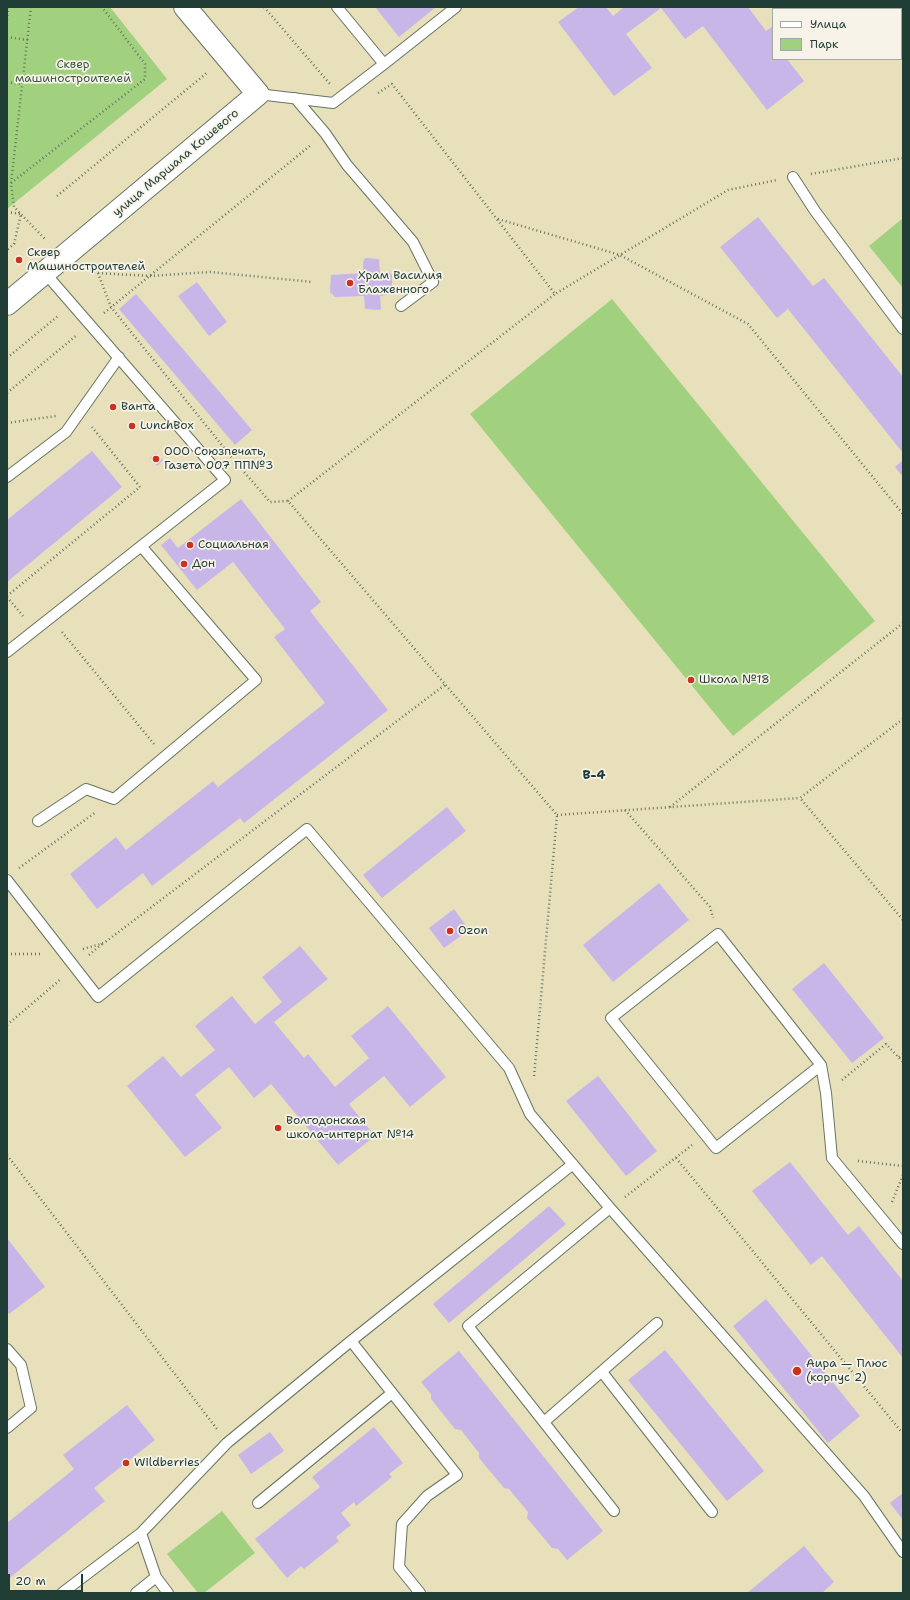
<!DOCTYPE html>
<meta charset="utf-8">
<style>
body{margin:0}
#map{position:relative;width:910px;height:1600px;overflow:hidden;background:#e7e0ba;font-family:"Shantell Sans",sans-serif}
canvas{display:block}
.frame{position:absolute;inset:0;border:8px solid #1f3d34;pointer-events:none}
.legend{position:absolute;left:772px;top:8px;width:130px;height:52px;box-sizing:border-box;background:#f7f3e8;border:1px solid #a1aaa0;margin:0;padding:5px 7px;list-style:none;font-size:12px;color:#1f3d34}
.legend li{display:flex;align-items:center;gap:8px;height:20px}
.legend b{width:20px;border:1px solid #a1aaa0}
.scale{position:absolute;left:8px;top:1574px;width:75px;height:18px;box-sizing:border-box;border:2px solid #1f3d34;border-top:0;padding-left:5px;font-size:12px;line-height:14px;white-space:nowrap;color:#1f3d34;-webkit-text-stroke:3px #f7f3e8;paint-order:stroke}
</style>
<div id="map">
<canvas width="910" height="1600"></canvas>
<div class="frame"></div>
<ul class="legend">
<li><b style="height:5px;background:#fff"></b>Улица</li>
<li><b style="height:11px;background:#a1d17f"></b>Парк</li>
</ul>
<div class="scale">20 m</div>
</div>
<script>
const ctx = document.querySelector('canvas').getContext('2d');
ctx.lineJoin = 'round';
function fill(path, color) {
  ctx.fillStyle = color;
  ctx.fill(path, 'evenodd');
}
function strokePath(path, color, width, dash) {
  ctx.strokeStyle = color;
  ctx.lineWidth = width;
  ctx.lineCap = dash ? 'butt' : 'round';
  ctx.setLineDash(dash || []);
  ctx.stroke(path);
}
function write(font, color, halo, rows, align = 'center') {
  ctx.font = font + ' "Shantell Sans",sans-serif';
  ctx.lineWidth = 3.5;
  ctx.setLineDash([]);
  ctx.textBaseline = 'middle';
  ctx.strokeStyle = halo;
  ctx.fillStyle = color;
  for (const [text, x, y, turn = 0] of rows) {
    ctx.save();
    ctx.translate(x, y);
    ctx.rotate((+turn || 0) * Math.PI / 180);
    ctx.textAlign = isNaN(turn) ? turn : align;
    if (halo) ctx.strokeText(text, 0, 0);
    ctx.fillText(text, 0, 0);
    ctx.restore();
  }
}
fill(new Path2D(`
 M7 7H110L167 79 7 209Z
 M903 218V288L869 246Z
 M612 299 875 621 733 736 470 414Z
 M222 1511 255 1553 204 1593H198L167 1554Z`), '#a1d17f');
fill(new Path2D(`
 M375 7H436L399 37Z
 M579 7H606L613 16 624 7H748L766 31 773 26V59H787L804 81 767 110 703 26 685 39 661 8 626 34 652 68 614 96 558 22Z
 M799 7H863L865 9H796Z
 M758 217 813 286 824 278 903 377V453L788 309 777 318 720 247Z
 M365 258 379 259 380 272H389L392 275V294L380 296 381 309 379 310 365 309 364 296 335 297 330 292 331 275 363 273V262Z
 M197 282 227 322 209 336 178 296Z
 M136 294 252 430 235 445 119 309Z
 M92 451 122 487 7 582V520Z
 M156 453 163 460 157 466 150 458Z
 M903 460V477L895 467Z
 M241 499 321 602 310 611 388 710 244 823 240 818 152 886 143 873 97 909 70 874 116 837 126 850 213 781 218 787 325 703 274 637 285 629 233 562 197 590 161 545 170 538 178 548Z
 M447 807 466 831 382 898 363 875Z
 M659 883 689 920 613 982 583 945Z
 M454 909 469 930 444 948 429 928Z
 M300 946 328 979 274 1022 304 1058 308 1054 335 1087 369 1058 351 1036 388 1006 446 1077 410 1107 384 1076 349 1104 375 1136 338 1165 271 1084 254 1098 229 1067 195 1095 222 1128 185 1157 127 1086 163 1056 181 1077 215 1050 195 1026 232 996 255 1024 282 1002 262 977Z
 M824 963 884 1038 852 1063 792 989Z
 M598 1076 657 1151 626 1176 566 1101Z
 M790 1162 848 1235 859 1226 903 1281V1358L822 1256 811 1265 752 1191Z
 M549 1206 566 1224 449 1323 433 1304Z
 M7 1238 45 1287 9 1314 7 1311Z
 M766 1299 860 1416 828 1443 733 1326Z
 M665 1350 764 1471 727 1501 628 1380Z
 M459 1351 603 1531 567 1560 558 1549 552 1548 527 1518 528 1512 509 1489 504 1488 479 1458V1453L461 1430 455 1429 431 1399V1394L421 1382Z
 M127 1405 155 1440 94 1488 105 1501 7 1580V1523L74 1469 63 1455Z
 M374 1427 403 1463 389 1474 392 1477 356 1506 354 1502 341 1513 351 1525 336 1537 339 1541 304 1569 301 1566 287 1578 255 1539 320 1487 312 1477Z
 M270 1432 284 1451 251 1474 238 1455Z
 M903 1493V1520L890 1503Z
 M804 1546 834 1582 822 1593H747Z`), '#c9b6e9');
const lane = new Path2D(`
 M384 64 456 7
 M258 94 333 103 384 64 337 7
 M295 98 325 133 347 165 413 242 433 282 401 306
 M793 177 815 211 903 329
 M7 477 66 432 119 357
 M7 652 225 480 45 273
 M38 821 86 789 114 799 256 680 141 546
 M7 880 98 997 307 829 509 1068 530 1114 610 1208 864 1496 903 1552
 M821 1065 716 1148 611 1018 718 934 821 1065 826 1093 832 1158 903 1244
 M610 1208 468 1326 614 1511
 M351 1341 457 1475 427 1496 402 1524 399 1567 420 1593
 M7 1349 21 1365 31 1408 7 1428
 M602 1372 712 1512
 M544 1422 657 1323
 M258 1503 392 1393
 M156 1577 168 1593
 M62 1593 141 1533 227 1443 351 1341 573 1164
 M136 1593 156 1577 141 1533`);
const secondary = new Path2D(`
 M7 304 258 94 185 7`);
strokePath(lane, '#657663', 12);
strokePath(secondary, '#657663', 24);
strokePath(new Path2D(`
 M31 7 11 183 14 207 46 240
 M264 7 330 84
 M7 20 8 7
 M7 37 28 40
 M7 82 22 84
 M378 93 392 84 555 294 728 190 777 180
 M811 174 903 158
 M7 183H11L145 79V64L102 7
 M57 196 208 72
 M7 212 21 214 14 244 7 250
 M498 219 620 255 748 324 903 514
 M87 268 98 273 111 307 233 459
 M98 273 150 276 210 272 313 282
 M104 313 311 145
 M7 358 58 316
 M7 393 77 335
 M7 423 56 416
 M239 466 270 502 288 501 557 815 534 1077
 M288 501 555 294
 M7 596 140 487 92 427
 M7 597 23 616
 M62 632 154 744
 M903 719 800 798 903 920
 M670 807 903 623
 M625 810 710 907 713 918
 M557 815 800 798
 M19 868 96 812
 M83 949 104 943 446 684
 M7 954H42
 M89 955 102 944
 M7 1025 61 979
 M899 1057 903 1054
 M842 1080 886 1044 903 1062
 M7 1155 217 1429
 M676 1158 900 1430 903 1432
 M858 1161 903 1166
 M625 1197 692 1145
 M892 1202 903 1175`), '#657663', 2.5, [1, 3]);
strokePath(lane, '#fff', 10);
strokePath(secondary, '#fff', 22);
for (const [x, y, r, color] of [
 [19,260,4,"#c8321e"],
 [350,283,4,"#c8321e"],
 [113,407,4,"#c8321e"],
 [132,426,4,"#c8321e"],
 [156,459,4,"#c8321e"],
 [190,545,4,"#c8321e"],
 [184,564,4,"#c8321e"],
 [691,680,4,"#c8321e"],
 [450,931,4,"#c8321e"],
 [278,1128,4,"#c8321e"],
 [797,1371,5,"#c8321e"],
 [126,1463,4,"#c8321e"]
]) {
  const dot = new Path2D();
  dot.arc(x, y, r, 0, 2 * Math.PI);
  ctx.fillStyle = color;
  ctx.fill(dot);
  strokePath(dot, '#f7f3e8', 1.5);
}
write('12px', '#395b43', '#f7f3e8', [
 ["Сквер",73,65],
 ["машиностроителей",73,79]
]);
write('12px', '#1f3d34', '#f7f3e8', [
 ["улица Маршала Кошевого",176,163,-40]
]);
write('12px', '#1f3d34', '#f7f3e8', [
 ["Сквер",27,253],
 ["Машиностроителей",27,267],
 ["Храм Василия",358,276],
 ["Блаженного",358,290],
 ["Ванта",121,407],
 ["LunchBox",140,426],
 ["ООО Союзпечать,",164,452],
 ["Газета 007 ПП№3",164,466],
 ["Социальная",198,545],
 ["Дон",192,564],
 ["Школа №18",699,680],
 ["Ozon",458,931],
 ["Волгодонская",286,1121],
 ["школа-интернат №14",286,1135],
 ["Аира — Плюс",806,1364],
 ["(корпус 2)",806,1378],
 ["Wildberries",134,1463]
], 'left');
write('bold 13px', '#1f3d34', '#f7f3e8', [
 ["В-4",594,776]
]);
</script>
